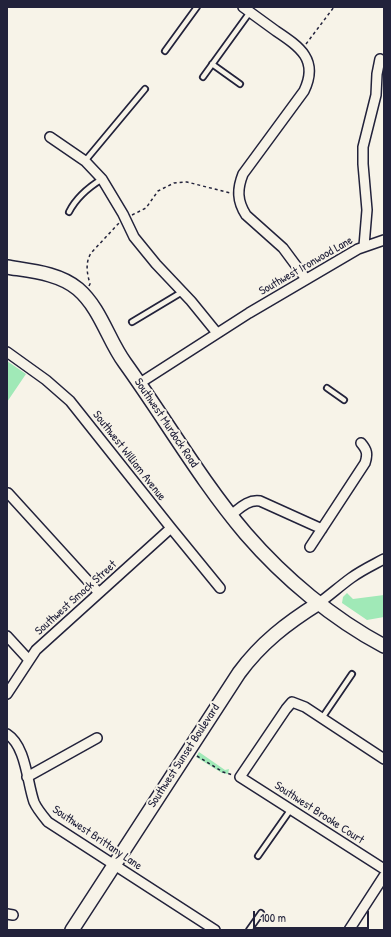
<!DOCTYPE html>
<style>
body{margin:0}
#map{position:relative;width:391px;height:937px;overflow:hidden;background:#f7f3e8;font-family:"Patrick Hand",sans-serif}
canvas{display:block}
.frame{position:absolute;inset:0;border:8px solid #22223b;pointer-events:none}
.scale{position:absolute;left:253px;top:911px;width:116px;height:18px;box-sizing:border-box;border:2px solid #22223b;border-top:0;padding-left:5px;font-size:12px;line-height:14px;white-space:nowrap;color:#22223b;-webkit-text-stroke:3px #f7f3e8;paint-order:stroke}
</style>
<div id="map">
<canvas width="391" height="937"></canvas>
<div class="frame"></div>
<div class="scale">100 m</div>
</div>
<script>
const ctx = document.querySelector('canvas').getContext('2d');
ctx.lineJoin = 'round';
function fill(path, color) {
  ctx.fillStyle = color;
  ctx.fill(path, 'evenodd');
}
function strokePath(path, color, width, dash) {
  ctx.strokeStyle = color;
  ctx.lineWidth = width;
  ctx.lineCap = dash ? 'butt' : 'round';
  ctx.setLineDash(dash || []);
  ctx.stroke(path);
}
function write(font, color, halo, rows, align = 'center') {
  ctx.font = font + ' "Patrick Hand",sans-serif';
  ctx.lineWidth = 4;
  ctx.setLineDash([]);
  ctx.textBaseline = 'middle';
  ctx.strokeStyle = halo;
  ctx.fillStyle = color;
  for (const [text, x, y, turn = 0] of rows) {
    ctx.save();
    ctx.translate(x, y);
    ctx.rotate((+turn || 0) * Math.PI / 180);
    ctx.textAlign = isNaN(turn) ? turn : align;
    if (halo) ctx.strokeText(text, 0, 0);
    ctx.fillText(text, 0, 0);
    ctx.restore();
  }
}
fill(new Path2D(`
 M7 361 26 374 7 402Z
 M347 593 353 599 384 595V617L367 620 342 603 343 597Z
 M199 752 225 770 229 769 228 774 222 773 196 757Z`), '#a0e9b7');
const service = new Path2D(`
 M165 51 197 7
 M212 64 240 84
 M203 77 250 12
 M85 161 145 89
 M69 212C76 198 89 187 102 179
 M132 322 182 292
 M327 388 344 400
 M322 718 352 674
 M258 856 291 809
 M249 930 261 913`);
const minor = new Path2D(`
 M243 7C254 15 265 23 276 31 300 47 319 60 304 91L243 174C237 189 237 201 246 215L283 248 306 279
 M50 137 85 161 102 179 123 214 134 237 156 264 191 301 217 333
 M364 246 367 210 363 164V147L376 95 377 74 380 59
 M7 352 46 380 70 401 171 528 220 588
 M140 383 249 313 358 249 384 240
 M8 493 99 593
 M231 515C239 509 248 499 260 501L322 529
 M310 547 365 463C368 454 367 450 361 443
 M319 603C330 595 340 586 351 578 362 570 373 565 384 559
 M7 636 29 660
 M7 694 36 650 171 528
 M7 734C26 746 27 782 34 802 37 809 43 816 48 822L215 930
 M384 759 305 707 292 702 286 709 240 777 384 869
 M27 777 97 738
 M7 914 13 915
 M349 930 384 876`);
const secondary = new Path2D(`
 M7 267C31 271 59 273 78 289 101 309 108 340 125 363 166 420 201 481 246 534 284 578 333 619 384 646
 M72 930 239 673C261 643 287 623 319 603`);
strokePath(service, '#22223b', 8);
strokePath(minor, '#22223b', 12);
strokePath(secondary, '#22223b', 16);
strokePath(new Path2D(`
 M306 44 334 7
 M132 215 146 208 158 191 174 183 187 182 230 193
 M89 286 90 284C87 273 85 263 91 253L119 223
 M197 756 223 772 233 775`), '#22223b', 1.5, [3, 3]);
strokePath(service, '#f7f3e8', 4.5);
strokePath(minor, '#f7f3e8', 9);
strokePath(secondary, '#f7f3e8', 13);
write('12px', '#22223b', '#f7f3e8', [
 ["Southwest Ironwood Lane",306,266,-30],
 ["Southwest Murdock Road",166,423,56],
 ["Southwest William Avenue",129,456,52],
 ["Southwest Smock Street",76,598,-42],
 ["Southwest Sunset Boulevard",184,756,-57],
 ["Southwest Brooke Court",319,813,33],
 ["Southwest Brittany Lane",97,838,34]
]);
</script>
